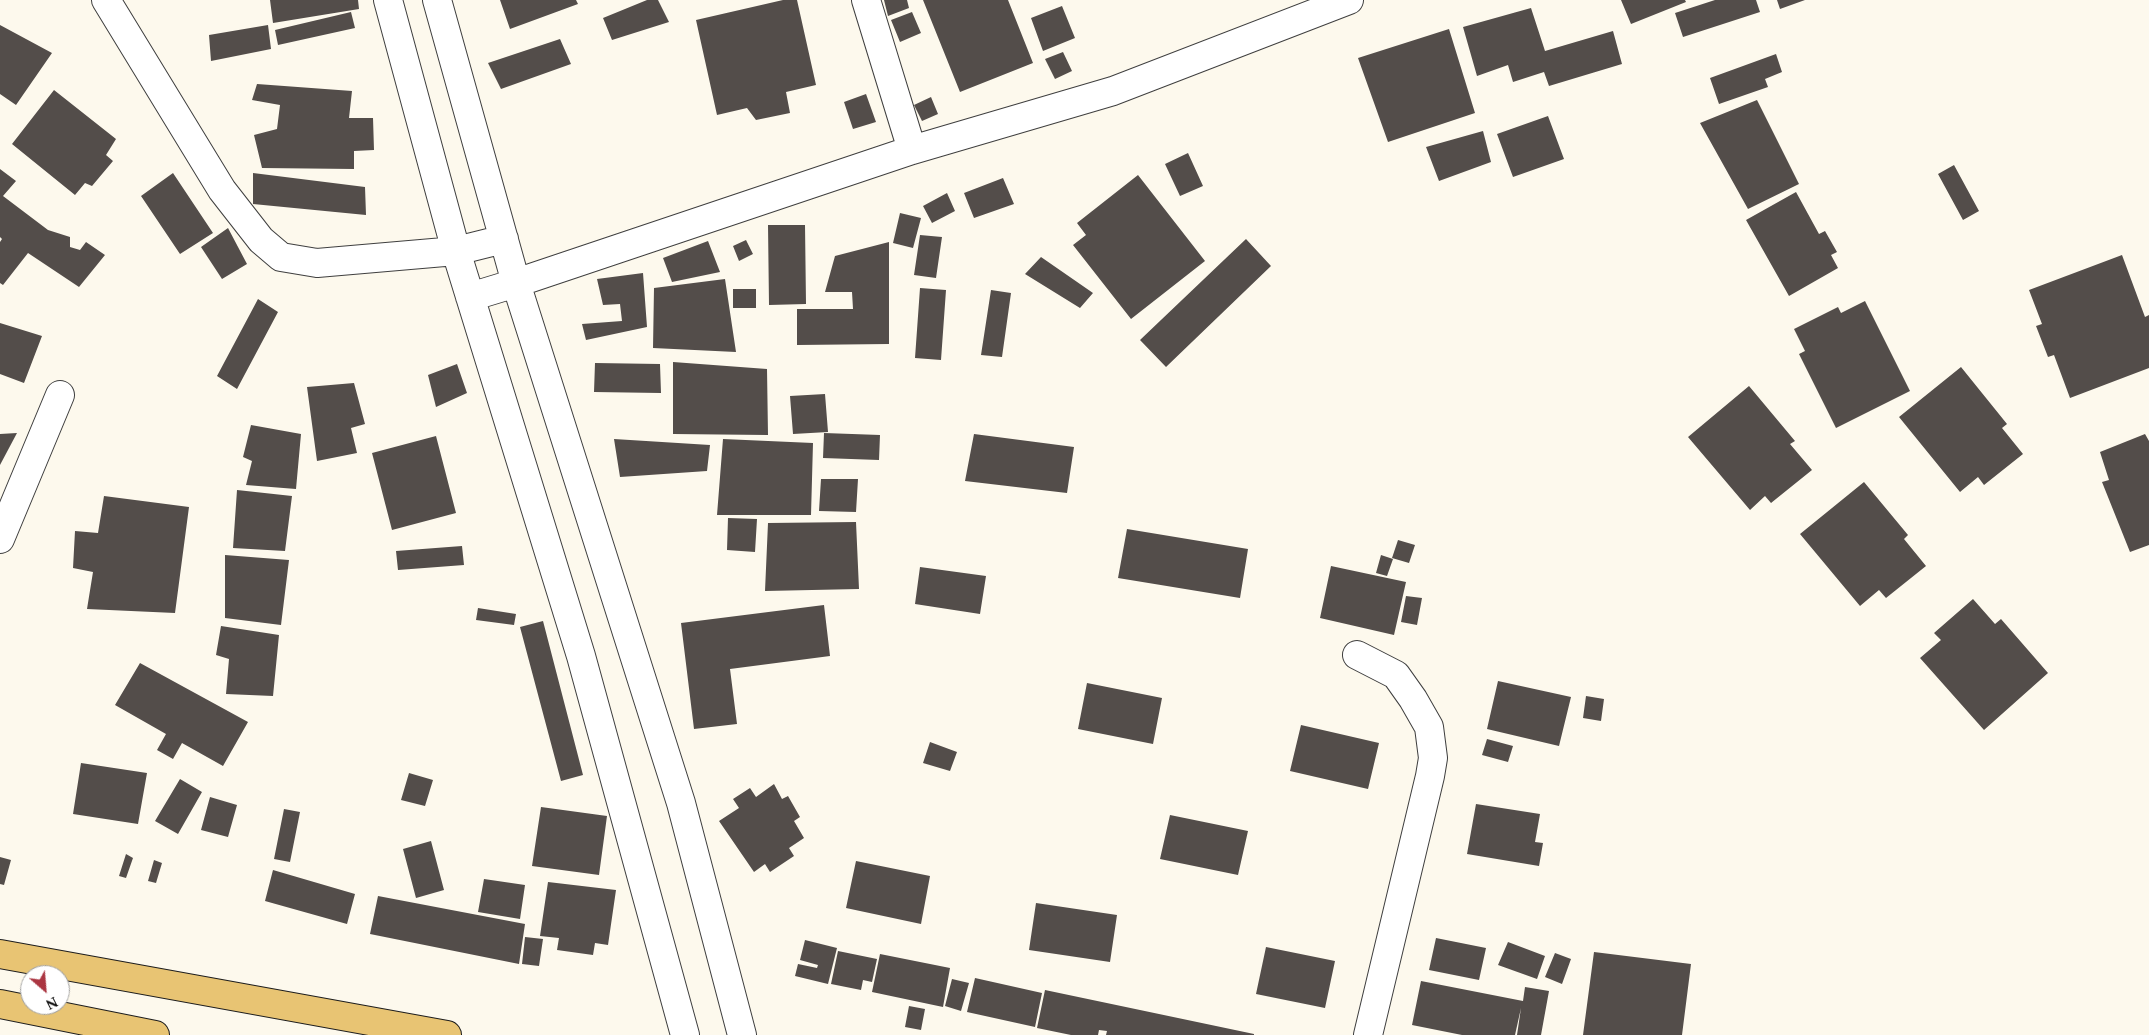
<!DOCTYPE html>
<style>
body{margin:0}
#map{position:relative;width:2149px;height:1035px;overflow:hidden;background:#fdf9ed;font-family:Spectral,serif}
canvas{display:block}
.north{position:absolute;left:20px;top:965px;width:50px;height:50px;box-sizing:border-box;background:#fff;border:1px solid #9e9e9e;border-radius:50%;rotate:153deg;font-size:14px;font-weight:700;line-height:20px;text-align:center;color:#0c0c0c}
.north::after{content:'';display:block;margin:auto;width:18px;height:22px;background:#ab3642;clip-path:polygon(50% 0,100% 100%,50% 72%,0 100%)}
</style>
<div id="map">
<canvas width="2149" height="1035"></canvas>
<div class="north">N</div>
</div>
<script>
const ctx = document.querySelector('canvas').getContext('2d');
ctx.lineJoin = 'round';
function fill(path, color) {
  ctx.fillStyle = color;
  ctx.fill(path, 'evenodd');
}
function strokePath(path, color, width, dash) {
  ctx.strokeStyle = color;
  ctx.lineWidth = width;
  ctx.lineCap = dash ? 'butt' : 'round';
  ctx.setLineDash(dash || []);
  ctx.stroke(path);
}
fill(new Path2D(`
 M270 0H358L359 9 273 23Z
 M500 0H576L578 4 510 29Z
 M647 0H658L669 22 612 40 603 18Z
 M783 0H797L816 85 786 92 790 113 756 120 747 108 717 115 696 20Z
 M884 0H907L909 8 888 16Z
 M923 0H1008L1033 63 960 92Z
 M1621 0H1685L1686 2 1631 24Z
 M1715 0H1756L1760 12 1683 37 1675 13Z
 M1777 0H1805L1780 9Z
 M1062 6 1075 38 1043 51 1031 18Z
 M1531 8 1545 51 1613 31 1622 64 1549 86 1544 72 1513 82 1508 65 1477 76 1463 27Z
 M351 12 355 28 278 45 275 30Z
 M912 12 921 33 900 42 891 20Z
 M0 25 52 53 16 105 0 94Z
 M268 25 271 49 211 61 209 35Z
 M1449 29 1475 113 1388 142 1358 58Z
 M560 39 571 64 501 89 488 63Z
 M1063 52 1072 71 1055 79 1045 59Z
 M1776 54 1782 72 1765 79 1768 87 1719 104 1710 78Z
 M257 84 352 91 349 118H373L374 150 354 151V169L262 168 254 135 277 129 280 105 252 100Z
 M54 90 116 139 106 155 113 161 92 186 85 183 75 195 12 144Z
 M866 94 876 122 853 129 844 102Z
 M931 97 938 114 922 121 914 105Z
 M1757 100 1799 184 1748 209 1700 123Z
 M1548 116 1564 159 1513 177 1497 134Z
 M1483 131 1491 162 1439 181 1426 147Z
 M1188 153 1203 186 1180 196 1165 164Z
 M1954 165 1979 211 1963 220 1938 174Z
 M0 169 16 181 3 196 48 230 70 237V247L80 250 86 242 105 255 79 287 28 253 3 285 0 283V242L2 239 0 237Z
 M173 173 213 233 180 254 141 196Z
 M253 173 365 187 366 215 253 204Z
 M1138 175 1205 261 1131 319 1073 245 1086 235 1077 223Z
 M1003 178 1014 204 974 218 964 193Z
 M1796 192 1819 234 1825 231 1837 252 1831 255 1838 268 1789 296 1746 220Z
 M947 193 955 211 932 223 923 206Z
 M900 213 921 218 913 248 893 243Z
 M768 225H805L806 304 769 305Z
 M228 228 247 264 222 279 201 247Z
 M920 235 942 237 936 278 914 275Z
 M1246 239 1271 266 1166 367 1140 340Z
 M746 240 753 254 739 261 733 246Z
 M708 241 720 272 672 282 663 258Z
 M889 242V344L797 345V309H853L852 292H825L835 256Z
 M2122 255 2145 317 2149 315V368L2070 398 2054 355 2048 357 2036 326 2042 324 2029 290Z
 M1041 257 1093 293 1080 308 1025 274Z
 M643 273 647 327 586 340 582 324 622 321 620 304 603 305 597 279Z
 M725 279 736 352 653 348 654 288Z
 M920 288 946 290 941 360 915 358Z
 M733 289H756V308H733Z
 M991 290 1011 293 1002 357 981 355Z
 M258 299 278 312 237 389 217 376Z
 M1865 301 1910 391 1836 428 1799 354 1805 351 1794 329 1838 307 1841 313Z
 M0 323 42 336 24 383 0 374Z
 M673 362 767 369 768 435 673 434Z
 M595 363 660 364 661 393 594 392Z
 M457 364 467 393 436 407 428 375Z
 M1961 367 2007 424 2002 428 2023 454 1984 485 1978 477 1960 492 1899 417Z
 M354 383 365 424 351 428 357 453 317 461 307 387Z
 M1749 386 1795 441 1790 444 1812 470 1771 503 1765 496 1750 510 1688 437Z
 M825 394 828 432 793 434 790 396Z
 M251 425 301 434 296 489 246 485 252 461 243 457Z
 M17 433 0 465V434Z
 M824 433 880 435 879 460 823 458Z
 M974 434 1074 447 1067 493 965 481Z
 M2145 434 2149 441V545L2130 552 2102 482 2109 480 2100 452Z
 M436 436 456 513 392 530 372 453Z
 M614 439 710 445 707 471 620 477Z
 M723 439 813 443 811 515H717Z
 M821 479H858L856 512 819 511Z
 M1864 482 1908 535 1904 539 1926 566 1886 598 1879 590 1860 606 1800 534Z
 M237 490 292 496 285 551 233 548Z
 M104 496 189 507 175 613 87 609 93 572 73 568 75 531 98 533Z
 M728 518 757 519 755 552 727 550Z
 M856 522 859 589 765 591 768 523Z
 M1127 529 1248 549 1240 598 1118 578Z
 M1398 540 1415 545 1409 563 1392 558Z
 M462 546 464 565 398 570 396 551Z
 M225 555 289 560 281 625 225 618Z
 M1381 555 1393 559 1387 576 1376 573Z
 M1331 566 1406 582 1394 635 1320 618Z
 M920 567 986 576 980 614 915 604Z
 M1406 596 1422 598 1417 625 1401 622Z
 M1973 599 1995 624 2001 619 2048 673 1984 730 1920 658 1941 640 1934 633Z
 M824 605 830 656 730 669 737 724 694 729 681 623Z
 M478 608 516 614 514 625 476 620Z
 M543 621 583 775 561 781 520 627Z
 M221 626 279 635 273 696 226 694 229 659 216 655Z
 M140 663 248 722 223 766 182 743 173 759 157 750 166 734 115 705Z
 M1498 681 1571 697 1559 746 1487 729Z
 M1087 683 1162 698 1153 744 1078 729Z
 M1586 696 1604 699 1601 721 1583 718Z
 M1301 725 1379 743 1368 789 1290 771Z
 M1487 739 1513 746 1508 762 1482 755Z
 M930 742 957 752 950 771 923 763Z
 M81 763 147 773 138 824 73 814Z
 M409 773 433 780 425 806 401 800Z
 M180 779 202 792 178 834 155 821Z
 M774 784 782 799 788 796 800 817 794 821 804 838 789 848 794 856 770 872 765 864 754 872 719 821 739 808 733 799 750 788 756 797Z
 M210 797 237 805 228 837 201 830Z
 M1476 804 1540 814 1535 842 1543 843 1539 866 1467 854Z
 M541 807 607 816 599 875 532 866Z
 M284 809 300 812 290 862 274 859Z
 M1170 815 1248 831 1238 875 1160 859Z
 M431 841 444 890 416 898 403 849Z
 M126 854 133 858 126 878 119 876Z
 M0 857 11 860 4 885 0 884Z
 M154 860 162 863 156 883 148 881Z
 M856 861 930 876 921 924 846 908Z
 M273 870 355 894 347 924 265 901Z
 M484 879 525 885 520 919 478 912Z
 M548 882 616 890 608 945 595 943 593 955 557 950 559 938 540 936Z
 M378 896 525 924 519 964 370 934Z
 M1036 903 1117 915 1110 962 1029 950Z
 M525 937 543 939 539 966 522 964Z
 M1436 938 1486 948 1479 980 1429 970Z
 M805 940 837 948 828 984 795 976 798 964 817 968 818 965 800 960Z
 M1508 942 1545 956 1537 979 1498 965Z
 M1266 947 1335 961 1325 1008 1256 994Z
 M838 951 877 959 872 982 863 980 861 990 831 984Z
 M1594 952 1691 964 1682 1035H1583Z
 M1555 953 1571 959 1562 984 1545 977Z
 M880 954 950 968 943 1007 872 992Z
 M975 978 1042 993 1035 1027 967 1012Z
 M952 979 969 983 961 1011 945 1006Z
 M1421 981 1523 1001 1525 987 1549 991 1541 1035H1517L1521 1008 1515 1035H1462L1412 1025Z
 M1045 990 1254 1034V1035H1106L1107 1031 1099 1030 1098 1035H1071L1037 1028Z
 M909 1006 925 1009 921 1030 905 1027Z`), '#534d4a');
const minor = new Path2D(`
 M106 0 222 190 261 240 281 257 317 263 456 251 504 239
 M388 0 456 251 581 656 685 1035
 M437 0 516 283 681 803 742 1035
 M866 0 912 150
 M470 297 516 283 912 150 1113 91 1349 0
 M0 539 60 395
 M1357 655 1396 675 1413 699 1429 727 1433 758 1430 776 1368 1035`);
const major = new Path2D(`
 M0 954 447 1035
 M0 1004 155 1035`);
strokePath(minor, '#3f3f3f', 30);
strokePath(major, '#1d1d1d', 30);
strokePath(minor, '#fff', 28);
strokePath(major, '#e8c473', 28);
</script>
